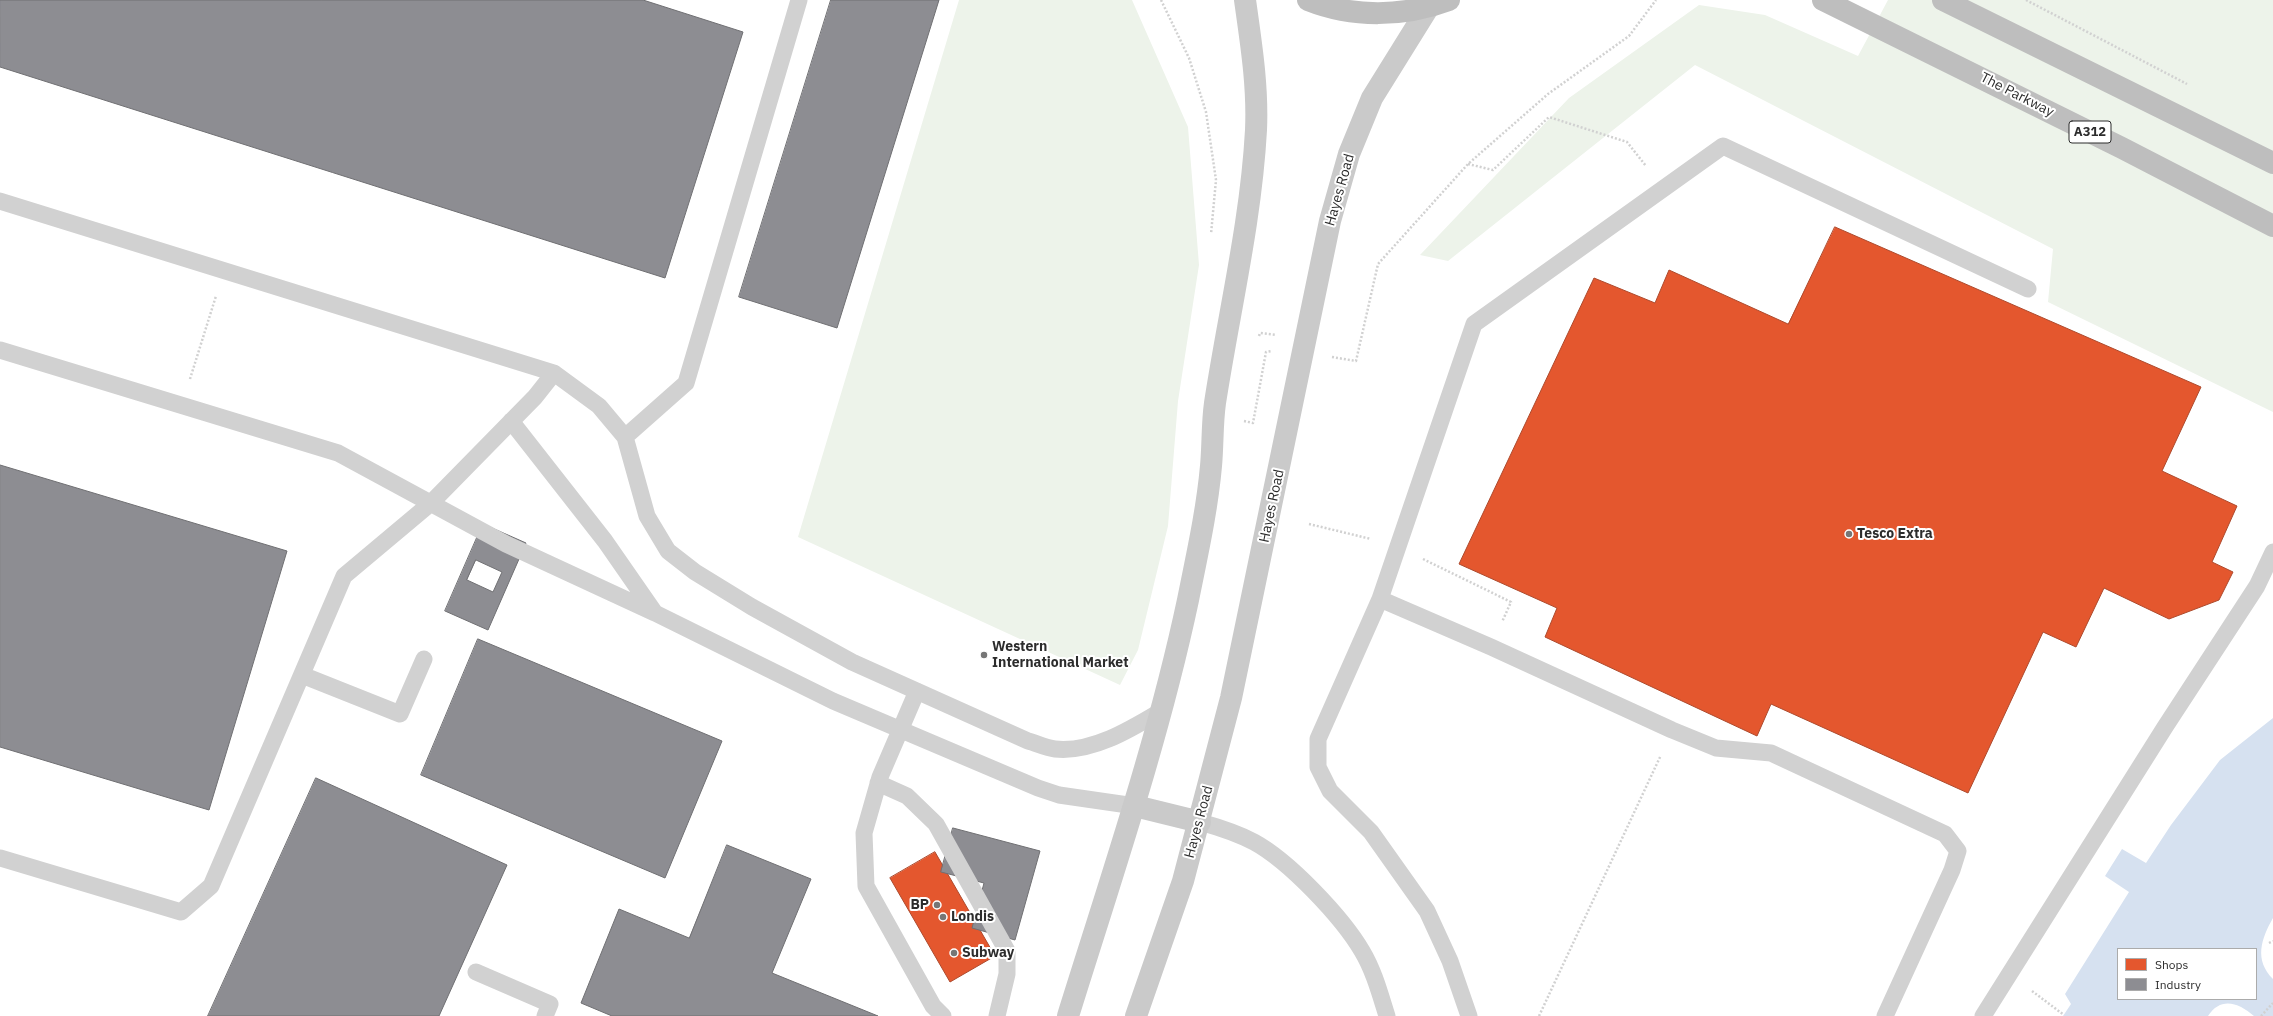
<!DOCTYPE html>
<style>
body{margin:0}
#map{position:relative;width:2273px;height:1016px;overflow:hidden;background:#fff;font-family:"IBM Plex Sans",sans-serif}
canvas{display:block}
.legend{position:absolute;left:2117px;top:948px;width:140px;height:52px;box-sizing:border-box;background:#fff;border:1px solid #ababab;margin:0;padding:5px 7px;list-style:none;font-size:12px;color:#2c2c2c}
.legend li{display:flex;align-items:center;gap:8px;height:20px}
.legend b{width:20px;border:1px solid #ababab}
</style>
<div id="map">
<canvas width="2273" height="1016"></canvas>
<ul class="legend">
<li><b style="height:11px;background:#e4572e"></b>Shops</li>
<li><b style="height:11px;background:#8d8d92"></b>Industry</li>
</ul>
</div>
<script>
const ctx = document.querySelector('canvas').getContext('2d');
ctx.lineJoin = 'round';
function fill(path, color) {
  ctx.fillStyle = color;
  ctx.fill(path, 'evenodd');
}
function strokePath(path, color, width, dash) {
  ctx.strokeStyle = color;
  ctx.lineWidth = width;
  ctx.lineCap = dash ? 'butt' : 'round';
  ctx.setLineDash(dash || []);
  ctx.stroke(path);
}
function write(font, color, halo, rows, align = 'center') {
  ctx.font = font + ' "IBM Plex Sans",sans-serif';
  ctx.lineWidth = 4;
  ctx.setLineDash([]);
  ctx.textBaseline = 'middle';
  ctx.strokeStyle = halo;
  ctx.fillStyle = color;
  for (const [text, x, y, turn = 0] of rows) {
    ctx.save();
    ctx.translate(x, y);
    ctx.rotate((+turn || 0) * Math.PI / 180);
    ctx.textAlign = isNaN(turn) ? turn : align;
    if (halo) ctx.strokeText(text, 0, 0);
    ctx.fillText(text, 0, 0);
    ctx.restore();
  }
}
fill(new Path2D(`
 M959 0H1132L1188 127 1199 265 1178 401 1168 526 1138 650 1120 685 798 537Z
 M1888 0H2273V412L2048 302 2053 249 1695 65 1448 261 1420 255 1569 98 1699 5 1765 15 1858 56Z`), '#edf3ea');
fill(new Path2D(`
 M2273 718V918C2261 939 2254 960 2273 979V1016H2254C2239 1003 2221 996 2208 1016H2063L2071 1004 2065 994 2129 892 2105 876 2122 849 2146 863 2171 825 2220 760ZM2118 949H2256V999H2118Z`), '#d6e1f0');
const shops = new Path2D(`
 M1835 227 2201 387 2162 471 2237 506 2212 562 2233 572 2219 600 2169 619 2104 588 2076 647 2043 632 1968 793 1771 704 1757 736 1545 637 1557 608 1459 564 1594 278 1655 303 1669 270 1788 324Z
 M935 852 995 956 950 982 890 878Z`);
fill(shops, '#e4572e');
strokePath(shops, '#ad4a2d', 1);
const industry = new Path2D(`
 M0 0H643L743 32 665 278 0 67Z
 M831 0H939L837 328 739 297Z
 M0 465 287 551 209 810 0 747Z
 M483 524 526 543 488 630 445 611Z
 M476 560 502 572 493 592 467 580Z
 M478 639 722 741 665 878 421 775Z
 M316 778 507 865 439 1016H208Z
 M953 828 1040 851 1015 940 972 928 984 883 941 872Z
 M727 845 811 879 772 973 878 1016H612L581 1003 619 909 689 938Z`);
fill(industry, '#8d8d92');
strokePath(industry, '#707073', 1);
strokePath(new Path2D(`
 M1161 0 1189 58 1206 112 1216 180 1211 234
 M2026 0 2187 84
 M1468 164 1493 170 1549 117 1627 142 1646 166
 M1259 336 1260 333 1276 335
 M1332 357 1356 361 1378 264 1468 164 1548 94 1629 36 1656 0
 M190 379 216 296
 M1244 421 1253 423 1266 352 1272 351
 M1309 524 1371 539
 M1423 559 1511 602 1502 622
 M2269 943 2273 941
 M2032 991 2064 1015
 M1539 1016 1661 755
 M2261 1016 2273 1003`), '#d1d1d1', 2.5, [2, 2]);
strokePath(new Path2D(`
 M0 201 554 373 599 406 625 437 647 516 668 551 695 572 752 607 852 662 1028 741C1036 743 1046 748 1055 749 1092 753 1131 729 1161 711
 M0 350 338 453 506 544 655 613 833 701 1038 788 1059 795 1135 806
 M511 421 605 541 655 613
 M625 437 686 383 799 0
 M1380 599 1491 647 1672 730 1716 748 1771 753 1945 834 1958 851 1952 870 1885 1016
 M302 675 400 714 424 659
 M917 691 880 777 864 833 866 886 933 1006 943 1016
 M878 783 907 796 936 824 1007 951V974L997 1016
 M1200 822C1218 827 1237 833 1254 842 1289 861 1342 917 1362 951 1374 971 1380 994 1387 1016
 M0 858 181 912 211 886 344 576 431 503 535 397 554 373
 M476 972 550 1004 545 1016
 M1469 1016 1450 961 1427 911 1371 832 1330 791 1318 767V739L1380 599 1474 324 1723 146 2028 289
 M1983 1016 2165 727 2257 586 2273 552`), '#d1d1d1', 17);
strokePath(new Path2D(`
 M1135 806 1200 822
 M1068 1016C1111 878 1158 741 1188 600 1197 555 1207 511 1211 466 1213 445 1212 424 1215 403 1229 312 1251 222 1256 130 1258 86 1251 43 1245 0
 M1136 1016 1183 881 1231 698 1330 221 1349 154 1372 98 1428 8`), '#cacaca', 22);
strokePath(new Path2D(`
 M1308 0C1353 18 1404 17 1449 0
 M1823 0 2122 148 2273 226
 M1943 0 2273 163`), '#bebebe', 22);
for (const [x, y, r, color] of [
 [1849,534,4,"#767676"],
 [984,655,4,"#767676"],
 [937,905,4,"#767676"],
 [943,917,4,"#767676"],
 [954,953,4,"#767676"]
]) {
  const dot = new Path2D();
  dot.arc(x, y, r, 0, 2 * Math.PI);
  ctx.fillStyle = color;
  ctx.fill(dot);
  strokePath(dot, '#fff', 1.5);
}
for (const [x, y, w] of [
 [2090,132,42]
]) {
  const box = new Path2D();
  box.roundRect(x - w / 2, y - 11, w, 22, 3);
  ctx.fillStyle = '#fff';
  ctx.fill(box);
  strokePath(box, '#2c2c2c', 1);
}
write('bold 13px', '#2c2c2c', null, [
 ["A312",2090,132]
]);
write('14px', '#2c2c2c', '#fff', [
 ["The Parkway",2017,95,27],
 ["Hayes Road",1340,190,-74],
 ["Hayes Road",1272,506,-78],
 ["Hayes Road",1199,822,-75]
]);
write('bold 14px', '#2c2c2c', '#fff', [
 ["Tesco Extra",1857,534],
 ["Western",992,647],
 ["International Market",992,663],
 ["BP",929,905,"right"],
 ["Londis",951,917],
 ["Subway",962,953]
], 'left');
</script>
